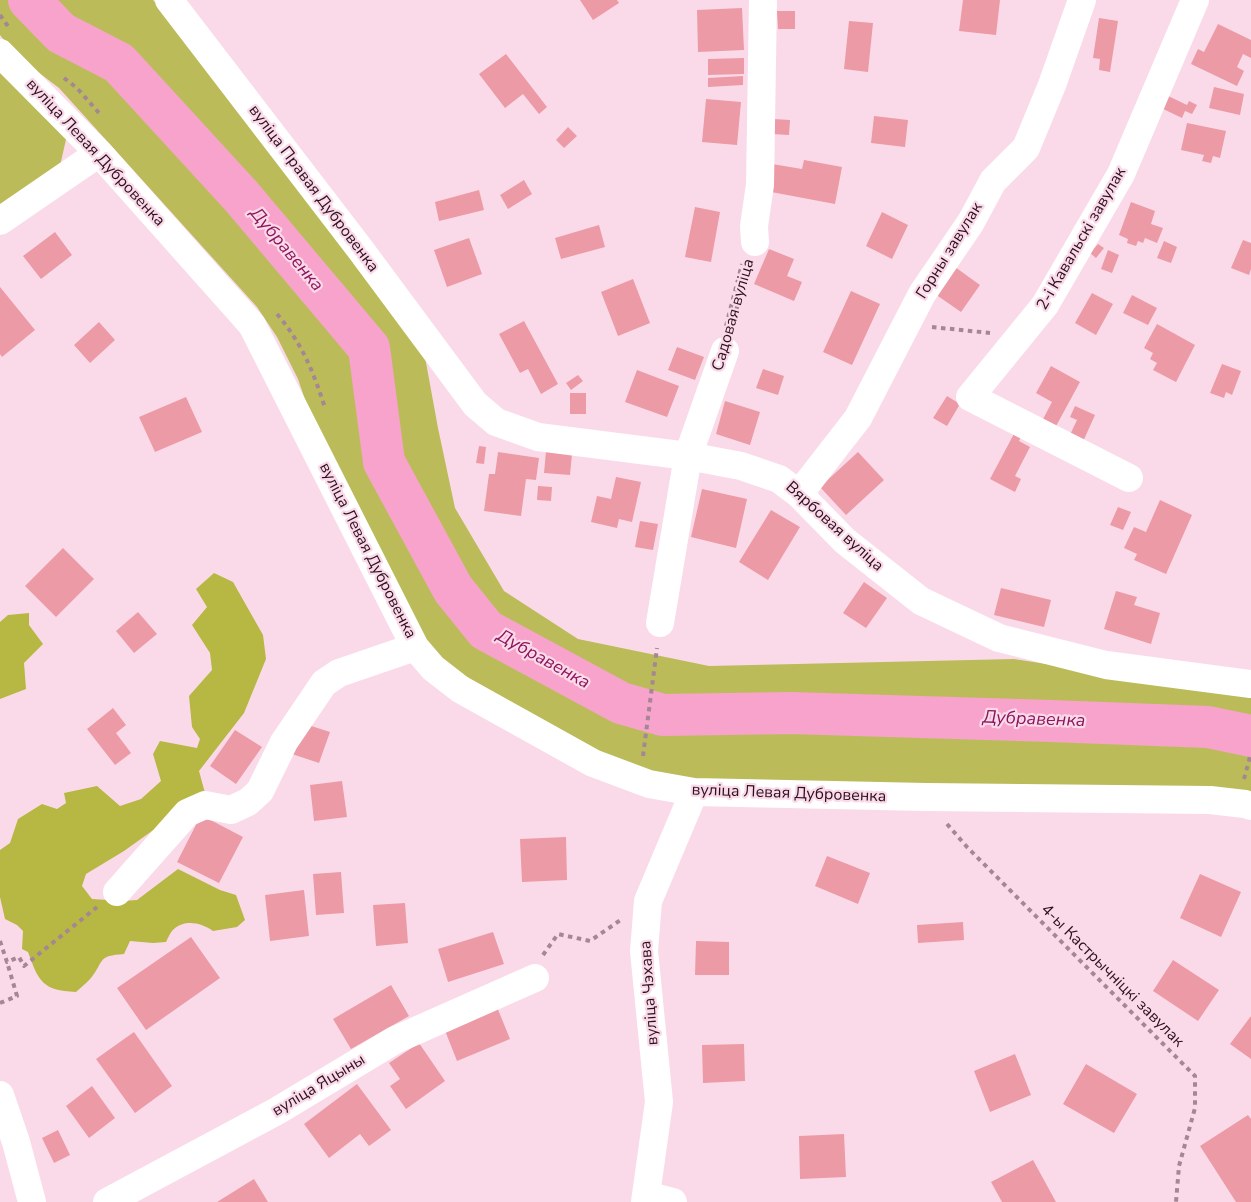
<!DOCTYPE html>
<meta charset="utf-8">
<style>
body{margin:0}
canvas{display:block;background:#fadae8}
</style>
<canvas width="1251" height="1202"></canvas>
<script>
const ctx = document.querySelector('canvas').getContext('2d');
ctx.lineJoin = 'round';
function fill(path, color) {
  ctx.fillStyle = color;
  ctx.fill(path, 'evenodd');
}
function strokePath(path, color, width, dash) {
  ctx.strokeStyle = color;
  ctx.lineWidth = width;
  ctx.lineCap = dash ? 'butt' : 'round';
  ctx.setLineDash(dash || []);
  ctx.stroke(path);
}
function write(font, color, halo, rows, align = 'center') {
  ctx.font = font + ' "Nunito Sans",sans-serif';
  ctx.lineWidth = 4.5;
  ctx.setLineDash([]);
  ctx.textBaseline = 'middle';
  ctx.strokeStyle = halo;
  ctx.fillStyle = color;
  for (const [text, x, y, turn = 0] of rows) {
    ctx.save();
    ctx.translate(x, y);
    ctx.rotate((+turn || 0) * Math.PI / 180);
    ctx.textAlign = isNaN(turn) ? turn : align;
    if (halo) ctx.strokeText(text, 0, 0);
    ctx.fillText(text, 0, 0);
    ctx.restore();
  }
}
fill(new Path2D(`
 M0 0H153L262 134 425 357 438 428 455 508 504 591 578 639 709 666 1014 659 1241 694 1251 697V793L690 786 623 769 504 704 430 650 321 447 298 379 277 337 257 307 59 88 17 56 0 35Z
 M0 69 67 135 60 166 0 216Z`), '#bbbc59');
fill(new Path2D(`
 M214 573 233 582 263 635 266 659 244 713 199 771 205 793 124 851 86 874 82 886 92 899 123 901 137 900 178 869 220 890 236 895 245 920 237 927 213 931C202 923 185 919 174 929 171 931 168 938 166 942L153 943 130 941 124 954C97 956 105 960 91 978 87 983 81 987 76 992 42 990 39 982 28 952L22 949 23 931 17 925 5 919 0 897V850L10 843 18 819 42 804 57 809 66 803 64 793 97 786 120 806 141 799 161 781 153 754 160 741 197 748 200 739 192 727 189 696 212 670 210 653 192 625 207 607 196 589Z
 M29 613V625L43 644 24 663 26 689 0 699V622L8 615Z`), '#b7b743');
strokePath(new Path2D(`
 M29 0 61 33 119 63 241 196 369 348 384 462 453 589 486 630 621 703 663 715 791 713 1051 721 1208 727 1251 736`), '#f7a3cb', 42);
fill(new Path2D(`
 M580 0H617L619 3 593 20Z
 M963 0H1000L996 35 959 31Z
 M742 8 744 50 698 52 697 10Z
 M777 11H795V29H778Z
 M1099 18 1118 21 1110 72 1099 70 1100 59 1093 58Z
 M849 21 873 23 868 72 844 69Z
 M1218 24 1251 40V58L1243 54 1237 67 1244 71 1237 86 1191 64 1198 49 1204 52Z
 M506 54 547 107 539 114 523 94 505 108 479 74Z
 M744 58V74L708 75V59Z
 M743 76V85L708 87V78Z
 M1214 87 1244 94 1240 115 1209 108Z
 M1164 94 1187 105 1189 101 1197 105 1192 114 1185 111 1182 118 1157 106Z
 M706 99 741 102 737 145 702 142Z
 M874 116 908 120 905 147 871 143Z
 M773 119 790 120 789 135 772 134Z
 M1187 123 1226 131 1220 158 1213 156 1211 163 1202 161 1204 155 1181 150Z
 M568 127 577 136 564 148 556 140Z
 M804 160 842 167 835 204 766 191 772 164 802 169Z
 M524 180 532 194 508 209 500 195Z
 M479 190 484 210 439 221 435 202Z
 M1131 202 1155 211 1151 224 1163 228 1157 243 1145 238 1143 243 1138 241 1136 246 1127 243 1128 239 1119 235Z
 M695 207 720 212 711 262 685 257Z
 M882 212 908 225 892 259 866 246Z
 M599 225 605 247 561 259 555 238Z
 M55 232 72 255 41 279 23 256Z
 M469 238 482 274 447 287 434 250Z
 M1243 240 1251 243V269L1249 275 1231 268Z
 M1164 241 1177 247 1171 263 1157 258Z
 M1098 244 1104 248 1096 258 1090 253Z
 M769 249 794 259 787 276 802 282 794 301 754 284Z
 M1108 250 1119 255 1112 273 1101 269Z
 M955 267 980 285 961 312 935 294Z
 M633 279 650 323 618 336 601 292Z
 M0 287 35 330 2 357 0 354Z
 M851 291 880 304 852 365 823 352Z
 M1092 293 1113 304 1096 335 1075 323Z
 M1132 295 1157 308 1148 325 1123 313Z
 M524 321 558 384 541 394 528 369 520 373 499 334Z
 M99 322 115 340 90 363 74 345Z
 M1157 324 1195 345 1176 382 1153 370 1157 363 1150 359 1153 353 1144 348Z
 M677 347 704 357 695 380 668 370Z
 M1222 364 1241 371 1232 395 1226 392 1224 398 1210 393Z
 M1051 366 1080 382 1055 428 1042 421 1052 402 1036 393Z
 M763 369 784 376 778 395 756 388Z
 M637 370 679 386 667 417 625 402Z
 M578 375 583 381 571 390 566 383Z
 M570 393H586V414H570Z
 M947 396 960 404 947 426 933 418Z
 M186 397 202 432 155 452 139 417Z
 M725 401 760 412 750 445 716 434Z
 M1075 406 1095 415 1081 446 1068 439 1077 420 1070 417Z
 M1016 430 1023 433 1019 441 1030 447 1015 476 1021 479 1015 492 990 479Z
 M479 446 486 447 484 464 476 463Z
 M546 451 572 454 570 475 544 473Z
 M498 452 539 458 536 480 526 479 521 516 484 511 489 474H495Z
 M858 452 884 480 846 515 820 487Z
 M616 477 641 482 632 522 619 519 617 528 591 522 597 496 611 499Z
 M538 486 552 487 551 501 537 500Z
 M702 489 747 499 736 548 691 537Z
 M1160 500 1192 515 1166 574 1134 560 1137 554 1124 548 1134 527 1146 532Z
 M1118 507 1131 512 1123 530 1110 525Z
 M771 510 800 527 768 580 739 562Z
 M640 521 658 524 653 550 635 547Z
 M63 548 94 579 56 617 25 586Z
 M864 582 887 598 866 628 843 613Z
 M1001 588 1051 600 1044 627 994 615Z
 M1116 591 1137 597 1134 605 1160 613 1151 644 1104 629Z
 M138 612 157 634 134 653 116 631Z
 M113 708 126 725 116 733 131 753 115 765 87 729Z
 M302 723 330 732 319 763 292 754Z
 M235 730 262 747 236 784 210 766Z
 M342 781 347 817 314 821 310 785Z
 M201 815 243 837 219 883 177 862Z
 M566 837 567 880 522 882 520 839Z
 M827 856 870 873 858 904 815 886Z
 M341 872 344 913 316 915 313 874Z
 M1200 874 1241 892 1221 937 1180 918Z
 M304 890 309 936 270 941 265 895Z
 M405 903 408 943 376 946 373 905Z
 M963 922 964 940 918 943 917 925Z
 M493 932 504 964 448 982 438 949Z
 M191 937 220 978 146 1030 117 988Z
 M696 941 729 942V975H695Z
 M1173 960 1219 990 1198 1021 1153 991Z
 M391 985 409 1016 351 1049 333 1019Z
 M497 1007 510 1039 457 1061 444 1028Z
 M1251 1016V1059L1230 1044Z
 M134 1032 172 1086 135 1113 96 1059Z
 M419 1043 445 1081 406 1109 390 1086 400 1079 389 1063Z
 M744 1044 745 1081 703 1083 702 1045Z
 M1015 1054 1031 1095 990 1112 974 1071Z
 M1086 1064 1137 1094 1114 1133 1063 1104Z
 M357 1084 391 1130 369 1146 360 1134 329 1158 304 1124Z
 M92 1086 115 1118 89 1138 66 1106Z
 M1248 1115 1251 1119V1202H1236L1200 1146Z
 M58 1130 70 1155 54 1163 42 1138Z
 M844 1134 846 1177 800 1179 799 1136Z
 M1033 1160 1056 1202H1002L991 1182Z
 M254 1179 268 1202H217Z`), '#ec9aa6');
strokePath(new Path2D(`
 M0 15 10 29
 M64 78 77 88 99 113
 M277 314C303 345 313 371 325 408
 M726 326 742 264
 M932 327 990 333
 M731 328 749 266
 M643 756 657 648
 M1244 779 1251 753
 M947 824 967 847 1195 1076V1108L1179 1166 1176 1202
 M0 941 7 962 19 957 24 966 97 907
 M543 955 558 934 590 941 622 919
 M0 1003 17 996 7 962`), '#a58695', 4, [4.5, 4.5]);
strokePath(new Path2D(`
 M169 0 360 249 475 404 496 422 538 437 688 456 741 466 779 479 799 494 845 541 921 601 999 638 1106 665 1251 684
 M0 53 99 153 252 325 415 647 433 668 460 689 593 763 649 784 694 792 926 797 1210 800 1245 804 1251 806
 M0 221 99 153
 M755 242 754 226 760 185 763 0
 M1129 478 970 397 1045 305 1121 174 1195 0
 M799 494 858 418 922 294 971 222 993 181 1026 148 1052 85 1082 0
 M660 623 688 456 725 351
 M117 892 187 813 205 805 231 810 248 802 260 791 284 742 324 683 339 673 415 647
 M0 1095 16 1142 32 1202
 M646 1195 673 1202
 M107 1202 277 1111 395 1040 535 978
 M645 1202 659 1102 644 951 648 901 694 792`), '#fff', 28);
write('16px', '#2c101f', '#fadae8', [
 ["вуліца Левая Дубровенка",95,153,47],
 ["вуліца Правая Дубровенка",313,189,53],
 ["2-і Кавальскі завулак",1082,239,-60],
 ["Горны завулак",950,251,-58],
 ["Садовая вуліца",734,315,-74],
 ["Вярбовая вуліца",834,527,42],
 ["вуліца Левая Дубровенка",367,551,63],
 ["вуліца Левая Дубровенка",789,794,2],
 ["4-ы Кастрычніцкі завулак",1112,976,45],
 ["вуліца Чэхава",650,993,-94],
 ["вуліца Яцыны",319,1086,-31]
]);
write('italic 18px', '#8d145e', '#fadae8', [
 ["Дубравенка",286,250,50],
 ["Дубравенка",543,660,29],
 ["Дубравенка",1034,720,2]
]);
</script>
